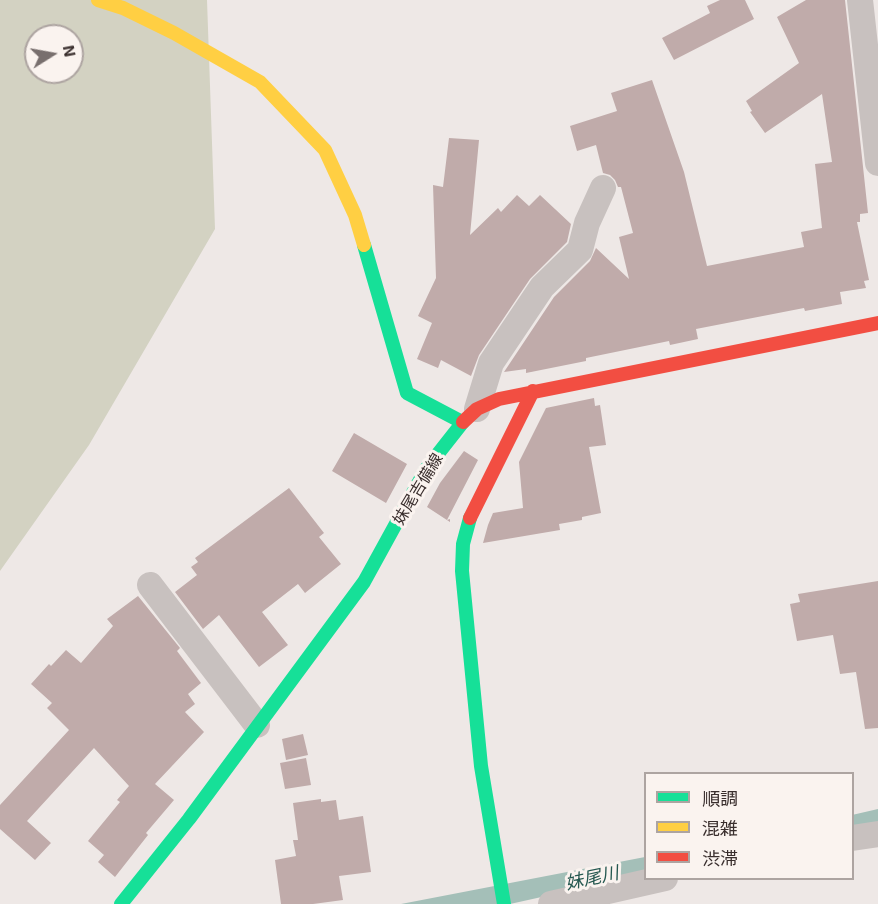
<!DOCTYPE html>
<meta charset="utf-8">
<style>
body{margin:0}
#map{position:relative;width:878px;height:904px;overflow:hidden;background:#eee8e6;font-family:"Exo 2","Noto Sans JP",sans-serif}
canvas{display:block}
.legend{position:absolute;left:644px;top:772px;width:210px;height:108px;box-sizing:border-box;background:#faf3ef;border:2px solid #ada4a1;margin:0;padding:8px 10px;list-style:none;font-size:18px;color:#392e2d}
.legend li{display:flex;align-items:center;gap:12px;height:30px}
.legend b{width:30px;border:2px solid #ada4a1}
.north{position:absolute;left:24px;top:24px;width:60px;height:60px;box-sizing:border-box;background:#faf3ef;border:2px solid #ada4a1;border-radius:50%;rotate:79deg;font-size:16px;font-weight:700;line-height:24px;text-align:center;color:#392e2d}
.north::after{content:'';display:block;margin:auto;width:21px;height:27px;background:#786f6e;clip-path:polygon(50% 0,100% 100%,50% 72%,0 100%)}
</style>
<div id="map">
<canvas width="878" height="904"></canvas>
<ul class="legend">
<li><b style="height:8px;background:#16e098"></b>順調</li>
<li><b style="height:8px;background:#ffcf43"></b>混雑</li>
<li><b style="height:8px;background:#f24e42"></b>渋滞</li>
</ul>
<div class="north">N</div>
</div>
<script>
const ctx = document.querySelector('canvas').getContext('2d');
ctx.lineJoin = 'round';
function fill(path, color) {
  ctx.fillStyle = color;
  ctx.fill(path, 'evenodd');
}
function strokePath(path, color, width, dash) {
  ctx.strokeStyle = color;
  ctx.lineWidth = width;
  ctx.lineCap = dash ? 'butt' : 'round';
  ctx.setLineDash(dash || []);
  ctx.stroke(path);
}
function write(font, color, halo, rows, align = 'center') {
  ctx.font = font + ' "Exo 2","Noto Sans JP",sans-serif';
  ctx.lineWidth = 6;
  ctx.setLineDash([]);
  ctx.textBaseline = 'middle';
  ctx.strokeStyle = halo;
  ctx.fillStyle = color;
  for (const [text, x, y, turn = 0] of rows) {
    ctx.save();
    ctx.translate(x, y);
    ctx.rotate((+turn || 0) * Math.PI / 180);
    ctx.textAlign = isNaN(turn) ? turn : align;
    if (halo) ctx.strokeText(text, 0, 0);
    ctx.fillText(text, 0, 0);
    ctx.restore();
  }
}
fill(new Path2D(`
 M0 0H207L215 229 89 445 0 571ZM36 36H72V72H36Z`), '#d3d2c2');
fill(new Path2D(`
 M878 809V826L853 831 852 815Z
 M645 857V874L510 904H401Z`), '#a4bfb8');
fill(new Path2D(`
 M720 0H745L754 19 674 60 662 38 710 13 707 6Z
 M806 0H845L868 213 860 214V222H857L869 280 864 281 866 288 840 292 842 304 805 311 804 308 696 329 698 339 670 345 669 341 586 358V361L526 373V369L504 372 554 297 590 261 596 248 629 279 619 237 633 233 621 187H618L615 180 610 175 603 173 596 145 577 151 570 126 617 111 611 93 652 80 684 172 707 266 804 247 801 232 822 228 815 164 832 162 822 94 765 133 750 112 752 111 746 101 799 63 777 17Z
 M449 138 479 140 470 235 498 208 501 212 517 195 529 206 540 195 571 224 567 242 530 279 479 355 471 376 441 360 438 368 417 359 432 323 418 316 436 278 433 185 443 187Z
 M594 398 595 406 600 405 606 445 589 447 601 513 582 517V520L559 524 560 530 483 543 488 525 493 513 523 508 519 462 546 408Z
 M354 433 407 464 386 503 332 471Z
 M464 451 478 460 447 520 450 519V522L427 507 440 483Z
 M289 488 324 533 319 537 341 564 305 593 298 584 262 612 288 645 259 667 219 615 203 629 175 592 197 575 191 567 198 562 195 558Z
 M878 581V728L865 729 856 672 840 674 833 635 797 641 790 604 800 602 798 594Z
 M138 596 180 648 177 651 201 683 188 694 195 704 185 712 204 732 155 784 174 800 146 833 148 835 115 877 98 862 104 855 88 841 120 802 117 800 129 786 94 748 27 821 51 843 35 860 0 829V805L69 730 47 708 52 703 31 684 49 664 51 666 66 650 81 663 113 626 107 619Z
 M303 734 308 755 286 760 282 739Z
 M306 758 311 785 285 789 280 763Z
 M321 799V802L336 800 339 820 363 816 371 872 339 876 343 900 313 904H281L275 860 296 856 293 840H298L293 803Z`), '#c0abaa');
strokePath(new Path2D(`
 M860 0 878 163
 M477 409 491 363 542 287 580 250 587 223 603 188
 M150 585 257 725
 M852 838 878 834
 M551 904 665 878`), '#c8c1bf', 26);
strokePath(new Path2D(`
 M364 245 407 393 462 422
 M470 518 463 544 462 571 481 766 504 904
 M121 904 189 819 364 582 426 469 463 422`), '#16e098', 14);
strokePath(new Path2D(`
 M98 0 123 8 174 33 260 82 325 150 355 215 364 245`), '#ffcf43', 14);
strokePath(new Path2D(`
 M463 422 477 409 499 399 878 323
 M470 518 533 391`), '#f24e42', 14);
write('16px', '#392e2d', '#faf3ef', [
 ["妹尾吉備線",418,489,-59]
]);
write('italic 18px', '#255850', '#faf3ef', [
 ["妹尾川",592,878,-12]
]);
</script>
